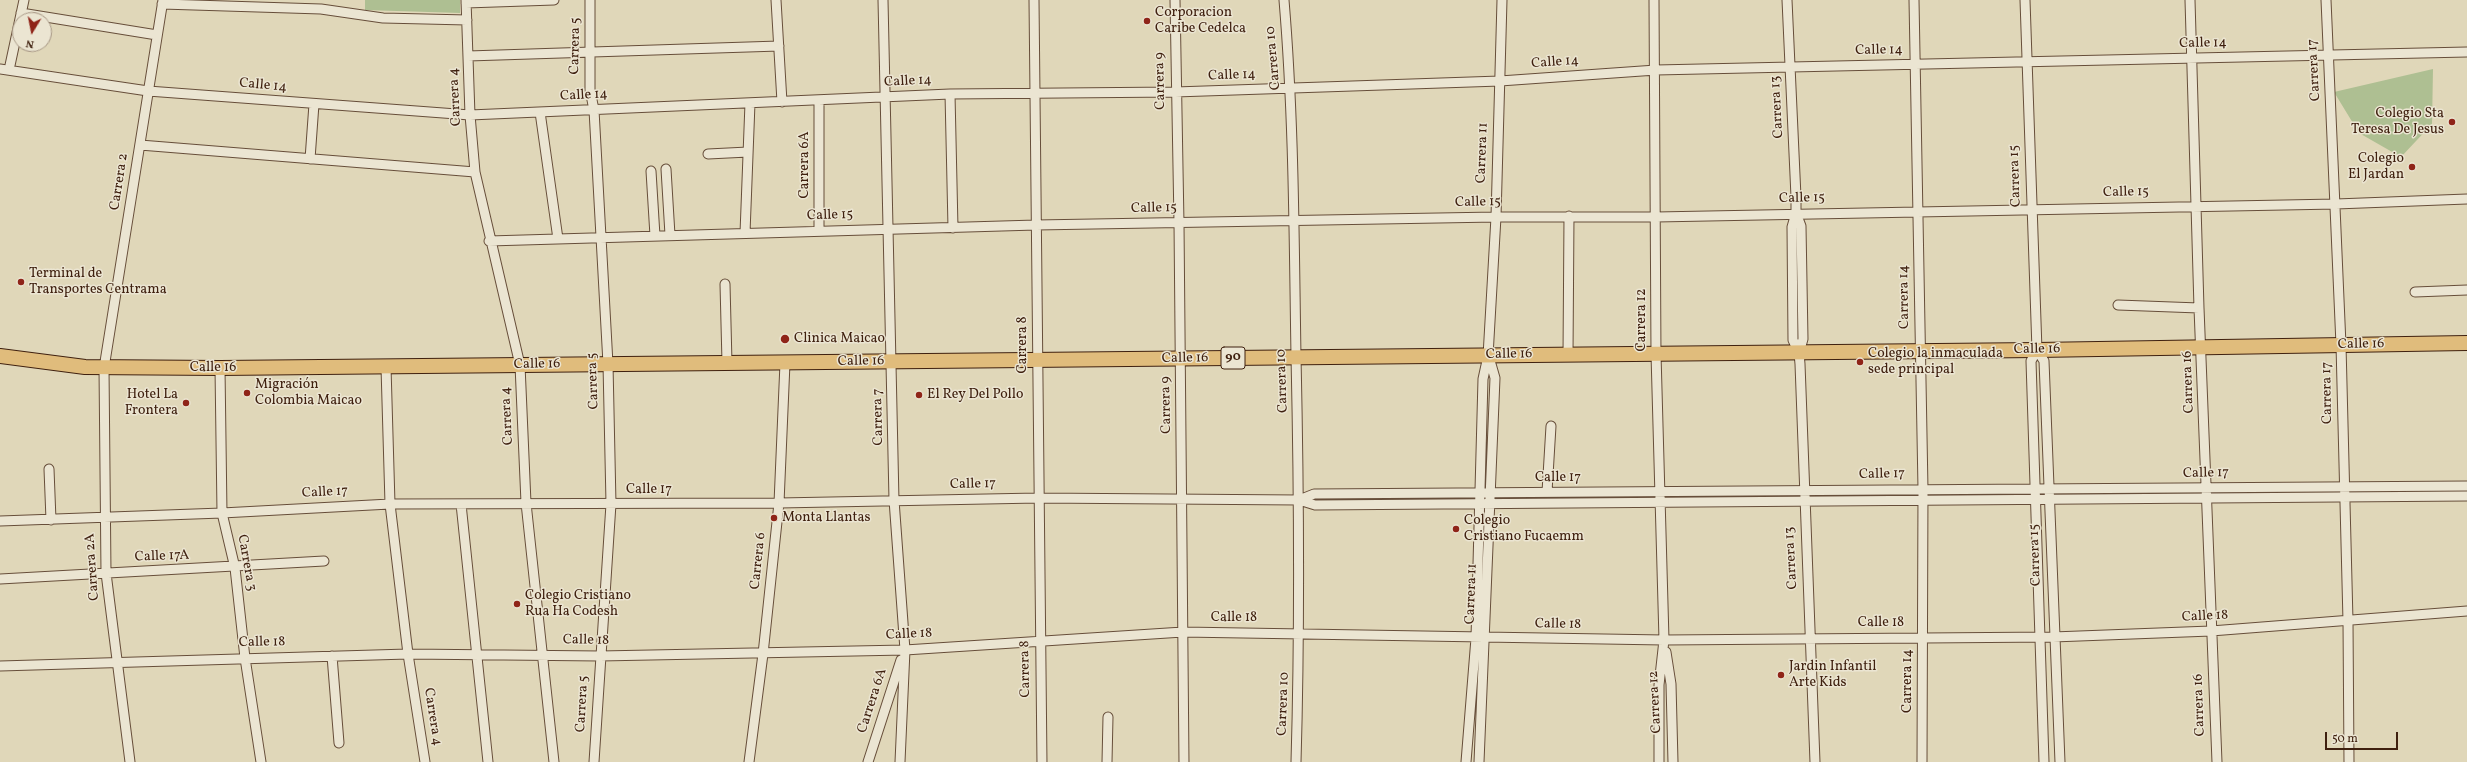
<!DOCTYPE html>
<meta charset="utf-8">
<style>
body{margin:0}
#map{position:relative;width:2467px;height:762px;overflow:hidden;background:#e0d7b9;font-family:Vollkorn,serif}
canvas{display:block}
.north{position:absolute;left:12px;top:12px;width:40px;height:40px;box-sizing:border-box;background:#ebe5d2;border:1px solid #a69684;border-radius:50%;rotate:190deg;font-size:11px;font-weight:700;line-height:16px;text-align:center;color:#3f200f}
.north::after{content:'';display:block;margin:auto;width:14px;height:18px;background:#8f2418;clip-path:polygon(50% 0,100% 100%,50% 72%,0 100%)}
.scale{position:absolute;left:2325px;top:732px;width:73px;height:18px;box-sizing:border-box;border:2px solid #3f200f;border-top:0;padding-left:5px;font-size:12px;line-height:14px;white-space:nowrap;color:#3f200f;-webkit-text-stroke:3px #ebe5d2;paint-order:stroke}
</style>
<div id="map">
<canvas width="2467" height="762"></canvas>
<div class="north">N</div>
<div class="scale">50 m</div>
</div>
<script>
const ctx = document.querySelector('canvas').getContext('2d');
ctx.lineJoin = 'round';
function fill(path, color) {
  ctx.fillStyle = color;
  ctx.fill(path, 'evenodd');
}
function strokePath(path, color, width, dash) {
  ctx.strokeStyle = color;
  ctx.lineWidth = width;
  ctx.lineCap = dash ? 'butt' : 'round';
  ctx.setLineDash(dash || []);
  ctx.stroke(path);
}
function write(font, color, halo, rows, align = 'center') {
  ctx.font = font + ' Vollkorn,serif';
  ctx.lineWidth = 3;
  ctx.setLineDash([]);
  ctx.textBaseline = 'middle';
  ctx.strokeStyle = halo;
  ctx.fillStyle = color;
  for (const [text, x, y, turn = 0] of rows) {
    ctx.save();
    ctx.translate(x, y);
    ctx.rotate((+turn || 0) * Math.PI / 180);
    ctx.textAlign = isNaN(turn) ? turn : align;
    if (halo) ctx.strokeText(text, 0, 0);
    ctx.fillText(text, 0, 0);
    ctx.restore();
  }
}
fill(new Path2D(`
 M365 0H460V13L365 10Z
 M2433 69 2432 124 2401 157 2359 133 2334 92Z`), '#aebf92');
const minor = new Path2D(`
 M466 0 470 115 475 172 520 365 526 503 554 762
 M590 0V90L594 110 608 364 611 504 594 762
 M776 0 782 102
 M883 0 894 500 905 650 900 762
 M1034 0 1042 762
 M1175 0 1179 223 1184 762
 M1284 0C1294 119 1294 237 1296 356 1299 491 1300 626 1296 762
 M1654 0 1656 354 1664 640 1659 685V762
 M1787 0 1796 197V213L1792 227 1793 340 1799 353 1800 364 1815 762
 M1914 0 1923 489 1922 762
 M2025 0 2037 350 2031 361 2044 762
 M2190 0 2199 308 2217 762
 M2326 0 2341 345 2348 621 2349 762
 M466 3 554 0
 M162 4 321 9 383 18 467 20
 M21 13 157 35
 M468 56 779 46
 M0 69 148 91 470 115 950 94 1175 92 1500 81 1656 70 2467 52
 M9 70 24 0
 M950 94 953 228
 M540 112 558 239
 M140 145 475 172
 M708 154 748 152
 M310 159 314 104
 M666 169 670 235
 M651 171 655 236
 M1796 213 1801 226 1803 339 1799 353
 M819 231V100
 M745 233 750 103
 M489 241 1036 225 1496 217H1656L2336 204 2467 199
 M725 284 727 363
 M2415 292 2467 290
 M2118 305 2199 308
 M2037 350 2044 361 2060 762
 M1568 355 1569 216
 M386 367 390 504 408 654 425 762
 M220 368 222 513 235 568 245 658 261 762
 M49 469 51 520
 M1547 492 1551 426
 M1299 500 1314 494 2467 486
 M461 504 488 762
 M0 521 222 513 390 504 779 503 1038 498 1299 500 1315 505 2467 496
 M0 579 324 561
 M1666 652 1671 684 1673 762
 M332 656 339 743
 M0 666 408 654 600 656 905 650 1183 632 1664 640 2053 637 2211 631 2467 611
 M130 762 106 573 104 368 163 0
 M749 762 763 654 779 503 785 363
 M868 762 901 660
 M1107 762 1108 717
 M1466 762 1476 638 1483 379 1488 356 1496 217 1502 0
 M1479 762 1495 378 1489 357`);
const highway = new Path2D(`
 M0 356 85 367 220 368 2037 350 2467 343`);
strokePath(minor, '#674e3a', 11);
strokePath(highway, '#3f200f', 16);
strokePath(minor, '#ebe5d2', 9);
strokePath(highway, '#e0bc7c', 14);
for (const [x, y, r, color] of [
 [1147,21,4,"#8f2418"],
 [2452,122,4,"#8f2418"],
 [2412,167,4,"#8f2418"],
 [21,282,4,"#8f2418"],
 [785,339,5,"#8f2418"],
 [1860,362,4,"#8f2418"],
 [247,393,4,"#8f2418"],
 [919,395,4,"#8f2418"],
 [186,403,4,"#8f2418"],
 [774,518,4,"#8f2418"],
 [1456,529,4,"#8f2418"],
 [517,604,4,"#8f2418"],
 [1781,675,4,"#8f2418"]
]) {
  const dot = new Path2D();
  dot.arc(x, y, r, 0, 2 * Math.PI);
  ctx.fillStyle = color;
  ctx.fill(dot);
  strokePath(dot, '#ebe5d2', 1.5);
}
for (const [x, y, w] of [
 [1233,358,24]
]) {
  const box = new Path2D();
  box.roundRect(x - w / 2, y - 11, w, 22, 3);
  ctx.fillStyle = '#ebe5d2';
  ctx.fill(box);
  strokePath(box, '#3f200f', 1);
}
write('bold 13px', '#3f200f', null, [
 ["90",1233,358]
]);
write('14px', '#3f200f', '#ebe5d2', [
 ["Corporacion",1155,13],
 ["Caribe Cedelca",1155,29],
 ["Colegio Sta",2444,114,"right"],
 ["Teresa De Jesus",2444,130,"right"],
 ["Colegio",2404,159,"right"],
 ["El Jardan",2404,175,"right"],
 ["Terminal de",29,274],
 ["Transportes Centrama",29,290],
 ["Clinica Maicao",794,339],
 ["Colegio la inmaculada",1868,354],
 ["sede principal",1868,370],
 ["Migración",255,385],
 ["Colombia Maicao",255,401],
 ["Hotel La",178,395,"right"],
 ["Frontera",178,411,"right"],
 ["El Rey Del Pollo",927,395],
 ["Monta Llantas",782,518],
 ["Colegio",1464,521],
 ["Cristiano Fucaemm",1464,537],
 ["Colegio Cristiano",525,596],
 ["Rua Ha Codesh",525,612],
 ["Jardin Infantil",1789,667],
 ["Arte Kids",1789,683]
], 'left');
write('14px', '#3f200f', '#ebe5d2', [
 ["Calle 14",2203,44,-1],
 ["Carrera 5",576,46,-89],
 ["Calle 14",1879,51,-1],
 ["Carrera 10",1274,58,-95],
 ["Calle 14",1555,63,-4],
 ["Carrera 17",2315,70,-93],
 ["Calle 14",1232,76,-2],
 ["Carrera 9",1161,81,-91],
 ["Calle 14",908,82,-3],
 ["Calle 14",263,86,5],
 ["Calle 14",584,96,-3],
 ["Carrera 4",456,97,-93],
 ["Carrera 13",1778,107,-93],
 ["Carrera 11",1483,153,-88],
 ["Carrera 6A",805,165,-90],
 ["Carrera 15",2016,176,-92],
 ["Carrera 2",120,182,-81],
 ["Calle 15",2126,193,-1],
 ["Calle 15",1802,199,-1],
 ["Calle 15",1478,203,-1],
 ["Calle 15",1154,209,-1],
 ["Calle 15",830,216,-2],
 ["Carrera 14",1905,297,-91],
 ["Carrera 12",1642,320,-90],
 ["Carrera 8",1023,345,-90],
 ["Calle 16",2361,345,-1],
 ["Calle 16",2037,350,-1],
 ["Calle 16",1509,355,-1],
 ["Calle 16",1185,359,-1],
 ["Calle 16",861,362,-1],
 ["Calle 16",537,365,-1],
 ["Calle 16",213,368],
 ["Carrera 5",594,381,-92],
 ["Carrera 10",1283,381,-92],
 ["Carrera 16",2189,382,-92],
 ["Carrera 17",2328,393,-91],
 ["Carrera 9",1167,405,-91],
 ["Carrera 4",508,416,-93],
 ["Carrera 7",879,417,-91],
 ["Calle 17",2206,474,-1],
 ["Calle 17",1882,475,-1],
 ["Calle 17",1558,478],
 ["Calle 17",973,485,-1],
 ["Calle 17",649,490],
 ["Calle 17",325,493,-3],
 ["Carrera 15",2036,555,-92],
 ["Calle 17A",162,557,-2],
 ["Carrera 13",1792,558,-93],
 ["Carrera 6",759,561,-84],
 ["Carrera 3",246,563,80],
 ["Carrera 2A",93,567,-94],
 ["Carrera 11",1472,594,-88],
 ["Calle 18",2205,617,-3],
 ["Calle 18",1234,618],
 ["Calle 18",1881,623],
 ["Calle 18",1558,625,1],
 ["Calle 18",909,635,-3],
 ["Calle 18",586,641,1],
 ["Calle 18",262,643,-1],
 ["Carrera 8",1026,669,-91],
 ["Carrera 14",1908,681,-90],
 ["Carrera 6A",873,701,-72],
 ["Carrera 12",1656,702,-93],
 ["Carrera 5",583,704,-87],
 ["Carrera 10",1284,704,-88],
 ["Carrera 16",2200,705,-92],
 ["Carrera 4",432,717,81]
]);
</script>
